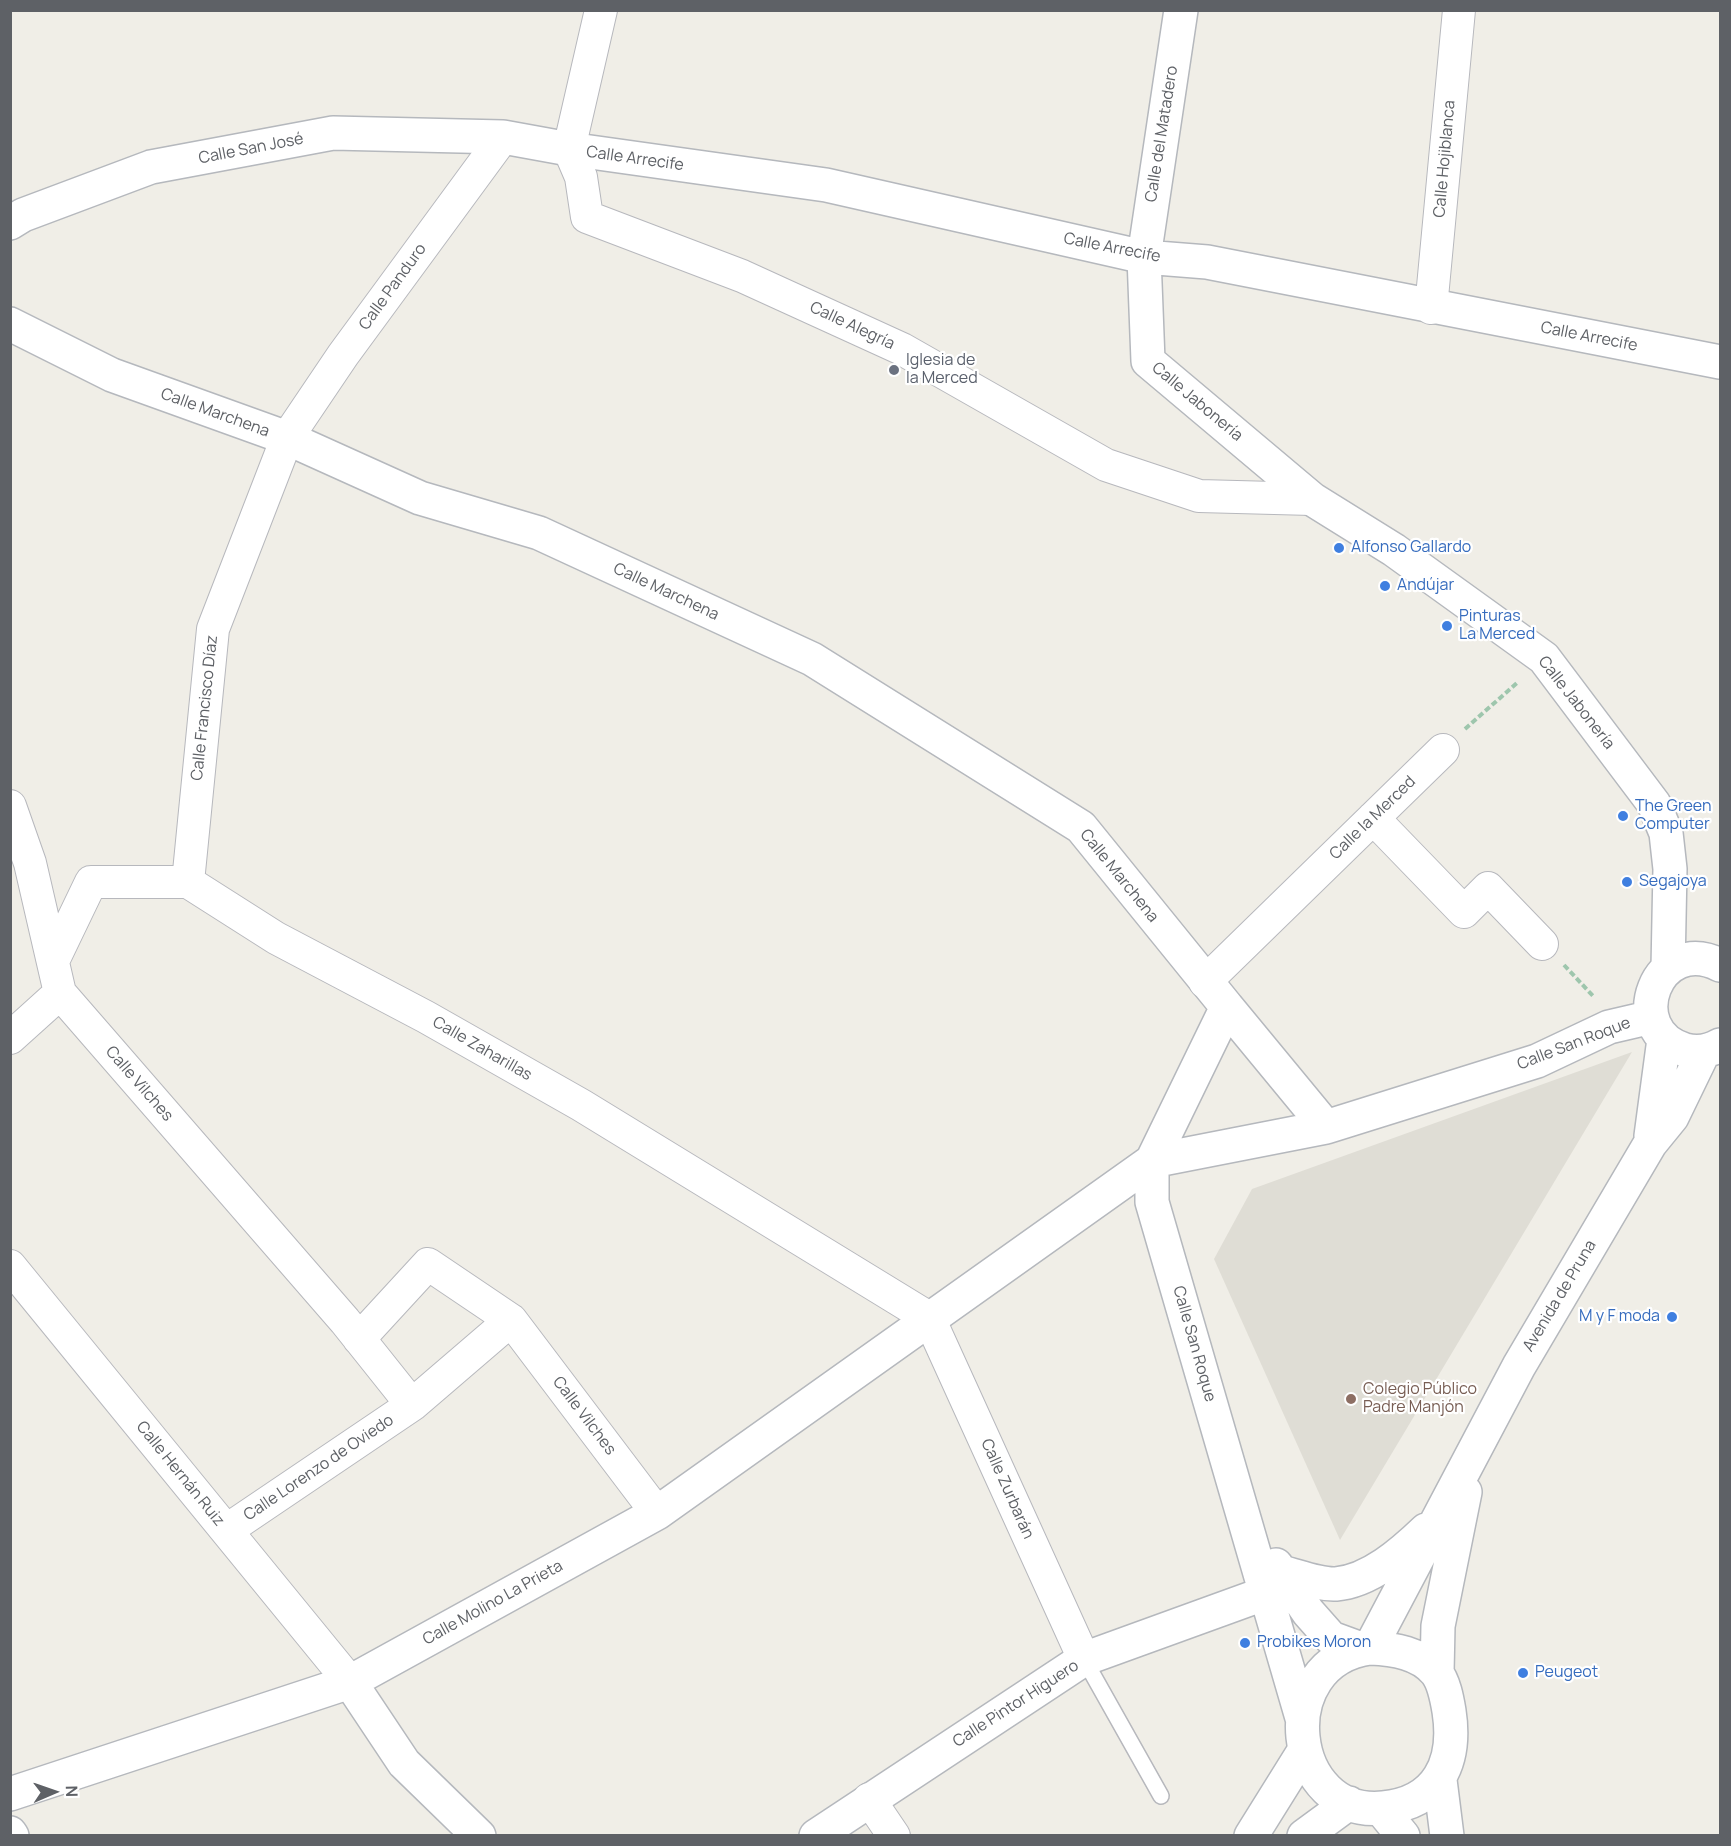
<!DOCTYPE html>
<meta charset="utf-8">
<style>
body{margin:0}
#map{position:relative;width:1731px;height:1846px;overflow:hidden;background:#f0eee7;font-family:Manrope,sans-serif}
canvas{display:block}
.frame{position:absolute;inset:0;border:12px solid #5e6166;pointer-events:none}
.north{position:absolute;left:24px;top:1762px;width:60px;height:60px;-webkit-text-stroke:4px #fff;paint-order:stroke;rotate:88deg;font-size:16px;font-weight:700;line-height:24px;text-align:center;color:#5e6166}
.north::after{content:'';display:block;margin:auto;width:21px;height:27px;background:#5e6166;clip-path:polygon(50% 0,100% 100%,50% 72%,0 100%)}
</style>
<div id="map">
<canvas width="1731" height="1846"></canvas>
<div class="frame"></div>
<div class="north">N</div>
</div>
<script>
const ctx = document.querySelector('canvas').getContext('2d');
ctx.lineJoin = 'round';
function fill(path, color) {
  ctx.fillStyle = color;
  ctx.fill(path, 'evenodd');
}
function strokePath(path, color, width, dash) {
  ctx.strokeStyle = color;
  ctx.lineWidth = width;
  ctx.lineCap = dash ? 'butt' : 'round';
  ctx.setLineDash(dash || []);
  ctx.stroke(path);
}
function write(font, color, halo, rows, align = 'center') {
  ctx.font = font + ' Manrope,sans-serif';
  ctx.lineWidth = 4.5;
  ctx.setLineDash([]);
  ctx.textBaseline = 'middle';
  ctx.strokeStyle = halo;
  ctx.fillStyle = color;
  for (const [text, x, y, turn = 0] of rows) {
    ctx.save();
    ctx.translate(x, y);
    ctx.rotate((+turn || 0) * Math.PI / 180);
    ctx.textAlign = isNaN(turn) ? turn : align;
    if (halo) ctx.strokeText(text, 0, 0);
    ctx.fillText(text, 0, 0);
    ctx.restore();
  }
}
fill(new Path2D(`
 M1632 1052 1340 1540 1214 1259 1252 1189Z`), '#dfddd5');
const lane = new Path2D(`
 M1084 1659 1161 1796`);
const street = new Path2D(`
 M601 10 569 149 581 177 587 217 742 276 902 349 1106 465 1199 496 1312 499
 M1431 308 1459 10
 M10 806 30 863 60 993 345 1321 412 1405 511 1320
 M1373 818 1464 912 1488 888 1542 944
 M188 882 213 629 287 438 343 355 503 137
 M53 961 91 882H188L276 938 426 1017 581 1105 929 1318 1084 1659
 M1205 982 1443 750
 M10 1038 60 993
 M10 1266 350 1682
 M359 1339 428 1264 511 1320 657 1513
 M227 1530 412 1405
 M869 1799 894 1836`);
const secondary = new Path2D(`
 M1181 10 1144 257 1148 361 1312 499 1394 550 1544 658 1654 804 1666 833 1670 869 1668 968
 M10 223 23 215 151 167 333 133 503 137 569 149 826 185 1144 257 1207 262 1720 362
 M10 324 112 375 287 438 420 498 539 533 812 659 1081 827 1227 1007
 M1720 965C1657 933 1620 1030 1685 1050 1697 1053 1710 1051 1720 1045
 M1227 1007 1326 1127 1152 1161Z
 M1326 1127 1537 1061 1609 1027 1652 1017
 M1651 1136 1664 1039
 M1152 1161V1202L1302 1718
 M1276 1565 1308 1612 1331 1638 1361 1649
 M1281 1572C1298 1576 1319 1585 1336 1584 1370 1581 1402 1553 1426 1530
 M1370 1648 1519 1366 1650 1144 1672 1117 1704 1051
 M1370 1648C1394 1649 1420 1653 1436 1672 1444 1682 1447 1699 1449 1711 1457 1762 1438 1803 1383 1808 1288 1818 1269 1662 1370 1648Z
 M1437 1673 1438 1626 1465 1492
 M350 1682 404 1763 479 1836
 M1440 1780 1447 1836
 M10 1794 350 1682 657 1513 1152 1161
 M1381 1809 1403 1836
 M10 1833 12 1836
 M816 1836 1084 1659 1266 1593
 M1251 1836 1304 1751
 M1304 1836 1349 1803`);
strokePath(lane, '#b7b8bd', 18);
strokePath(street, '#b7b8bd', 34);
strokePath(secondary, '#b5b8bd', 36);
strokePath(new Path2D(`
 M1465 729 1518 682
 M1564 965 1594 997`), '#9ec6ad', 4, [6, 3]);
strokePath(lane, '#fff', 15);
strokePath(street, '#fff', 32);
strokePath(secondary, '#fff', 33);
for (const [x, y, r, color] of [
 [894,370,6,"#6b7280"],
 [1339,548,6,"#3f7fe0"],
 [1385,586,6,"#3f7fe0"],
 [1447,626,6,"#3f7fe0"],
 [1623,816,6,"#3f7fe0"],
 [1627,882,6,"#3f7fe0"],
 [1672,1317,6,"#3f7fe0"],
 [1351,1399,6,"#8d6e63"],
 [1245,1643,6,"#3f7fe0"],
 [1523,1673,6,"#3f7fe0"]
]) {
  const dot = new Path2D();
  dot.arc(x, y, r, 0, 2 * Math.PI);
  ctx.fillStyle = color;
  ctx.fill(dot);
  strokePath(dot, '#fff', 2);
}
write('16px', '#5e6166', '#fff', [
 ["Calle del Matadero",1162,134,-81],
 ["Calle San José",251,149,-11],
 ["Calle Arrecife",635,159,8],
 ["Calle Hojiblanca",1445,159,-85],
 ["Calle Arrecife",1112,248,11],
 ["Calle Panduro",393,287,-54],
 ["Calle Alegría",852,326,25],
 ["Calle Arrecife",1589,337,11],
 ["Calle Jabonería",1197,402,40],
 ["Calle Marchena",215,413,20],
 ["Calle Marchena",666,592,25],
 ["Calle Jabonería",1576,703,52],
 ["Calle Francisco Díaz",205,708,-84],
 ["Calle la Merced",1373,818,-44],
 ["Calle Marchena",1119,876,51],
 ["Calle San Roque",1574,1044,-21],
 ["Calle Zaharillas",482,1049,30],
 ["Calle Vilches",139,1084,49],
 ["Avenida de Pruna",1560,1296,-59],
 ["Calle San Roque",1194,1344,74],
 ["Calle Vilches",584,1416,53],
 ["Calle Lorenzo de Oviedo",319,1468,-34],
 ["Calle Hernán Ruiz",180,1474,51],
 ["Calle Zurbarán",1007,1489,66],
 ["Calle Molino La Prieta",493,1603,-29],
 ["Calle Pintor Higuero",1016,1704,-33]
]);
write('16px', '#5b616d', '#fff', [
 ["Iglesia de",906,361],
 ["la Merced",906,379]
], 'left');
write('16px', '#366cbe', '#fff', [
 ["Alfonso Gallardo",1351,548],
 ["Andújar",1397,586],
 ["Pinturas",1459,617],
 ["La Merced",1459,635],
 ["The Green",1635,807],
 ["Computer",1635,825],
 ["Segajoya",1639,882],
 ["M y F moda",1660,1317,"right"],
 ["Probikes Moron",1257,1643],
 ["Peugeot",1535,1673]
], 'left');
write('16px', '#785e54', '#fff', [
 ["Colegio Público",1363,1390],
 ["Padre Manjón",1363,1408]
], 'left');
</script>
